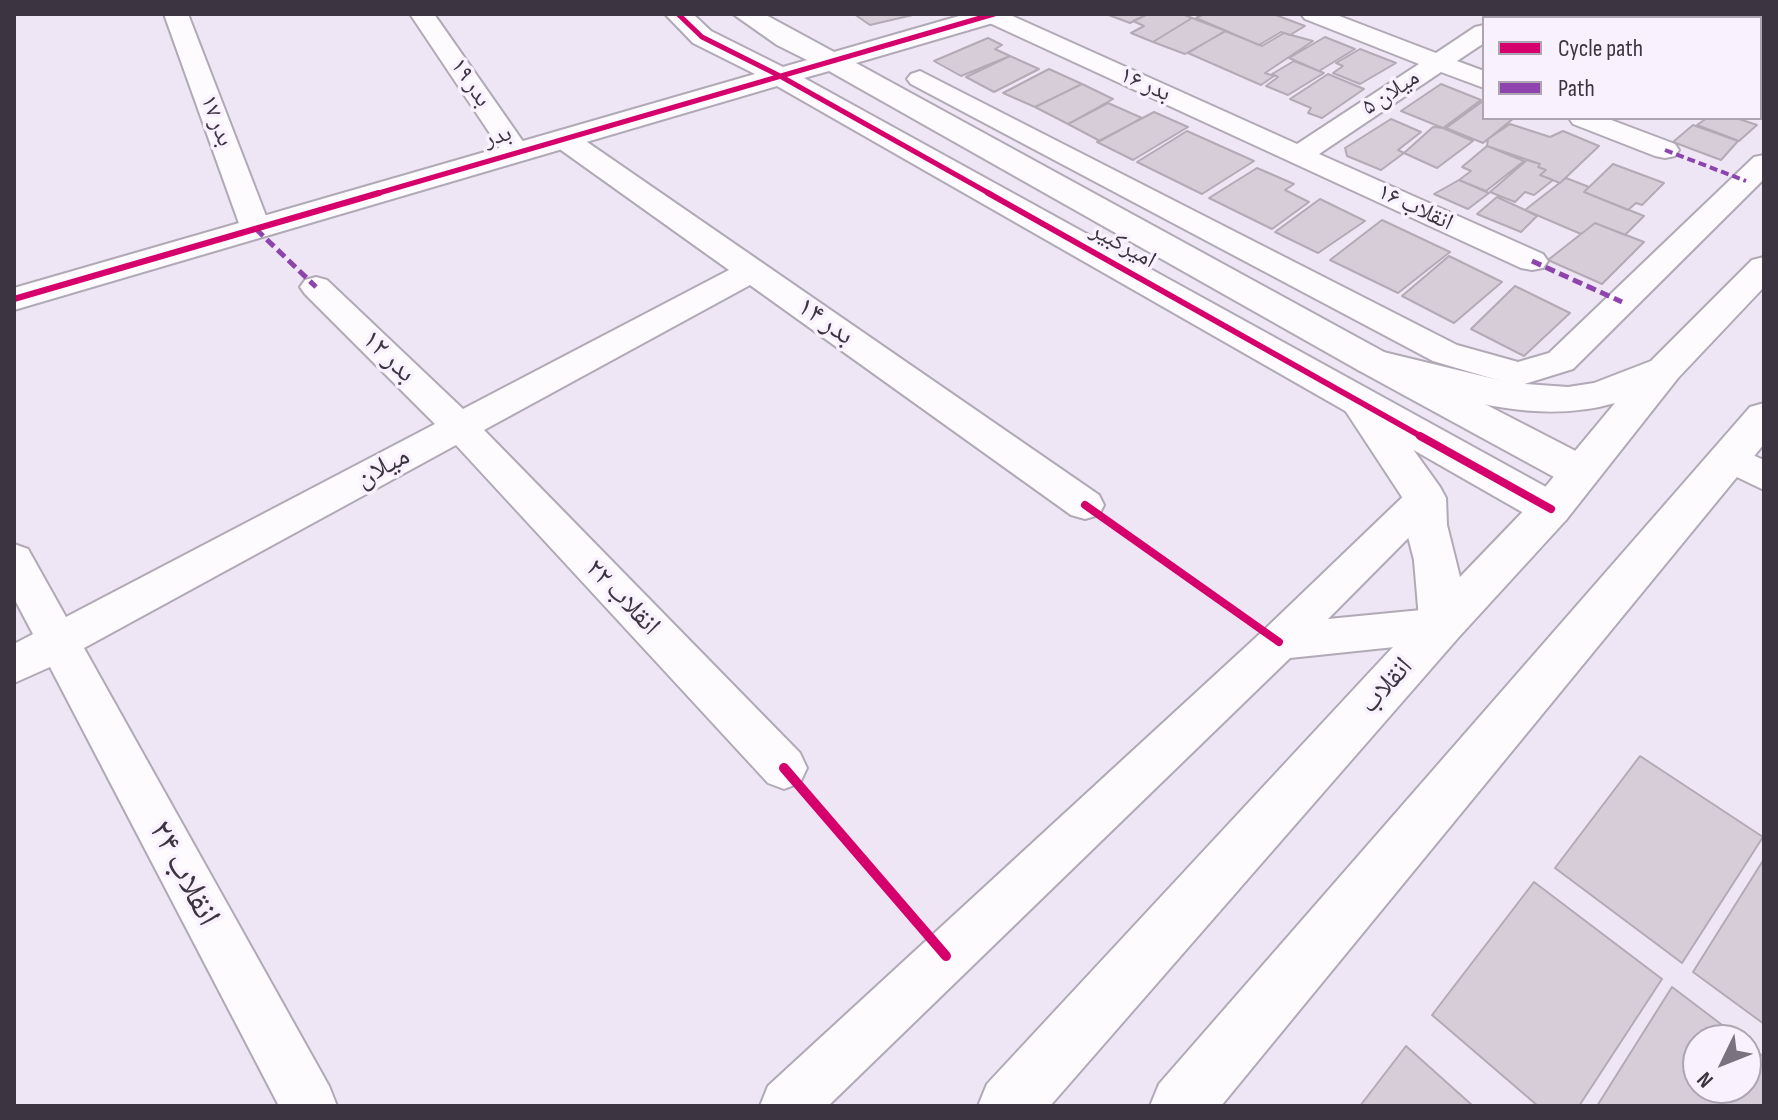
<!DOCTYPE html>
<meta charset="utf-8">
<style>
body{margin:0}
#map{position:relative;width:1778px;height:1120px;overflow:hidden;background:#efe6f5;font-family:"Sofia Sans Condensed",sans-serif}
canvas{display:block}
.frame{position:absolute;inset:0;border:16px solid #3c3441;pointer-events:none}
.legend{position:absolute;left:1482px;top:16px;width:280px;height:104px;box-sizing:border-box;background:#f9f1fe;border:2px solid #ada5b2;margin:0;padding:10px 14px;list-style:none;font-size:24px;color:#3c3441}
.legend li{display:flex;align-items:center;gap:16px;height:40px}
.legend b{width:40px;border:2px solid #ada5b2}
.north{position:absolute;left:1682px;top:1024px;width:80px;height:80px;box-sizing:border-box;background:#f9f1fe;border:2px solid #ada5b2;border-radius:50%;rotate:227deg;font-size:22px;font-weight:700;line-height:32px;text-align:center;color:#3c3441}
.north::after{content:'';display:block;margin:auto;width:28px;height:36px;background:#7b7280;clip-path:polygon(50% 0,100% 100%,50% 72%,0 100%)}
</style>
<div id="map">
<canvas width="1778" height="1120"></canvas>
<div class="frame"></div>
<ul class="legend">
<li><b style="height:10px;background:#d6006c"></b>Cycle path</li>
<li><b style="height:10px;background:#8e44ad"></b>Path</li>
</ul>
<div class="north">N</div>
</div>
<script>
const ctx = document.querySelector('canvas').getContext('2d');
ctx.lineJoin = 'round';
function fill(path, color) {
  ctx.fillStyle = color;
  ctx.fill(path, 'evenodd');
}
function strokePath(path, color, width, dash) {
  ctx.strokeStyle = color;
  ctx.lineWidth = width;
  ctx.lineCap = dash ? 'butt' : 'round';
  ctx.setLineDash(dash || []);
  ctx.stroke(path);
}
function write(font, color, halo, rows, align = 'center') {
  ctx.font = font + ' "Sofia Sans Condensed","Noto Naskh Arabic",sans-serif';
  ctx.lineWidth = 7;
  ctx.setLineDash([]);
  ctx.textBaseline = 'middle';
  ctx.strokeStyle = halo;
  ctx.fillStyle = color;
  for (const [text, x, y, turn = 0] of rows) {
    ctx.save();
    ctx.translate(x, y);
    ctx.rotate((+turn || 0) * Math.PI / 180);
    ctx.textAlign = isNaN(turn) ? turn : align;
    if (halo) ctx.strokeText(text, 0, 0);
    ctx.fillText(text, 0, 0);
    ctx.restore();
  }
}
const building = new Path2D(`
 M854 14H917L870 25Z
 M1106 14H1148L1130 23Z
 M1148 14H1182L1192 18 1153 42 1131 33 1144 26 1133 21Z
 M1204 14H1273L1305 26 1290 35 1281 32 1259 45 1196 18Z
 M1192 18 1226 31 1185 54 1153 42Z
 M1225 31 1262 46 1284 33 1313 41 1265 73 1274 76 1261 85 1188 53Z
 M1325 37 1355 49 1319 71 1289 58Z
 M988 38 1002 45 995 49 1010 56 961 76 934 61Z
 M1360 49 1396 63 1360 84 1333 73 1343 66 1336 63Z
 M1010 56 1039 69 994 92 966 77Z
 M1294 61 1324 73 1288 95 1266 86 1278 77 1272 74Z
 M1049 69 1082 84 1035 107 1003 93Z
 M1760 69 1764 70V113L1760 112Z
 M1328 74 1364 89 1322 118 1308 113 1311 108 1290 99Z
 M1082 84 1113 99 1068 124 1035 107Z
 M1441 84 1481 100 1443 128 1401 111Z
 M1483 101 1484 118H1514L1483 143 1446 128Z
 M1108 103 1142 118 1100 141 1068 124Z
 M1154 112 1188 127 1133 160 1097 142Z
 M1707 118H1736L1757 125 1739 141 1697 125Z
 M1391 119 1421 132 1398 150 1404 153 1381 170 1347 156 1345 148Z
 M1510 124 1550 137 1563 131 1599 146 1560 183 1540 175 1546 170 1538 167 1540 164 1487 146 1488 139Z
 M1693 125 1738 141 1721 160 1673 142Z
 M1433 127 1443 128 1473 141 1437 168 1404 153Z
 M1187 131 1254 161 1202 194 1137 162Z
 M1487 146 1524 161 1486 191 1459 180 1471 171 1462 167Z
 M1527 160 1540 164 1538 167 1546 170 1540 175 1553 180 1534 195 1525 192 1515 202 1490 192Z
 M1613 164 1664 183 1642 205 1636 203 1628 210 1584 192Z
 M1257 168 1294 184 1285 190 1309 202 1272 229 1209 198Z
 M1566 178 1589 187 1584 192 1644 216 1625 235 1595 223 1581 234 1525 210Z
 M1459 180 1489 193 1468 209 1434 194Z
 M1497 197 1525 210 1537 216 1521 232 1477 214Z
 M1320 199 1365 221 1318 253 1275 232Z
 M1382 220 1450 252 1398 293 1330 260Z
 M1595 223 1644 242 1602 284 1548 260Z
 M1449 256 1502 282 1454 323 1402 296Z
 M1515 286 1570 313 1524 356 1471 329Z
 M1640 756 1763 837 1682 963 1555 868Z
 M1764 859V1024L1693 972Z
 M1534 882 1662 979 1579 1106H1538L1432 1015Z
 M1672 987 1742 1040H1698V1088H1746V1043L1764 1057V1106H1597Z
 M1406 1046 1473 1106H1360Z`);
fill(building, '#d7cdd9');
strokePath(building, '#b3aab5', 2);
const minor = new Path2D(`
 M164 14H188L271 229 267 235 256 238 245 235 241 229Z
 M410 14H434L531 153 527 159 517 161 507 159Z
 M1008 14 1297 144 1419 64 1305 19 1301 14H1334L1436 53 1475 27 1484 25V43L1457 61 1484 71V88L1441 72 1319 154 1543 254 1548 261 1543 268 1532 270 1521 268 983 20 979 15Z
 M1602 14H1635L1638 18H1605Z
 M1760 55 1764 56V72L1760 71Z
 M920 71 1457 345 1518 362 1549 353 1754 157 1764 155V179L1573 369 1518 386 1433 361 911 84 907 79 911 74Z
 M1569 118H1606L1675 144 1679 150 1675 156 1665 158 1655 156 1573 124Z
 M564 131 574 133 1099 495 1104 505 1099 515 1085 519 1071 515 750 285 484 430 800 753 807 768 800 783 784 789 768 783 456 445 84 648 329 1086 337 1106H279L50 667 14 683V644L33 634 14 598V544L28 549 66 617 435 424 305 294 300 287 305 280 316 277 327 280 463 409 729 270 554 145 550 139 554 133Z
 M1729 445 1764 460V490L1716 467 1711 458 1716 449Z
 M1425 484 1438 488 1444 498 1438 508 1328 619 1442 608 1457 613 1463 625 1457 637 1442 642 1290 658 828 1106H760L768 1086 1264 630 1412 488Z`);
const tertiary = new Path2D(`
 M665 14H693L711 31 783 67 807 60 777 45 733 14H764L834 52 966 14H1007L1003 20 856 63 1384 352 1595 461 1601 472 1595 483 1580 487 1565 483 1358 370 829 71 804 78 1566 498 1572 509 1566 520 1551 525 1536 520 777 86 14 310V288L755 74 693 43Z`);
const secondary = new Path2D(`
 M1764 257V287L1678 378 1566 520 1458 638 1050 1106H978L987 1084 1419 619 1414 560 1405 525 1404 500 1339 401 1344 392 1358 388 1372 392 1440 487 1446 498 1447 525 1460 577 1536 498 1615 403C1528 428 1442 393 1358 370L1352 361 1358 352 1371 349 1511 383 1568 387 1594 383 1651 361 1752 260Z
 M1764 403V444L1221 1106H1150L1159 1084 1750 407Z`);
strokePath(minor, '#b1a9b6', 4);
strokePath(tertiary, '#b1a9b6', 4);
strokePath(secondary, '#b1a9b6', 4);
fill(minor, '#fdfbfe');
fill(tertiary, '#fdfbfe');
fill(secondary, '#fdfbfe');
strokePath(new Path2D(`
 M1665 150 1746 181`), '#8e44ad', 4, [8, 4]);
strokePath(new Path2D(`
 M256 229 316 287
 M1532 261 1622 302`), '#8e44ad', 5, [10, 5]);
strokePath(new Path2D(`
 M678 14 702 37 780 76 992 195
 M372 195 994 14`), '#d6006c', 5);
strokePath(new Path2D(`
 M988 193 1424 438
 M14 299 379 193`), '#d6006c', 6);
strokePath(new Path2D(`
 M1420 436 1551 509
 M1085 505 1279 642`), '#d6006c', 8);
strokePath(new Path2D(`
 M784 768 946 956`), '#d6006c', 10);
write('24px', '#3c3441', '#f9f1fe', [
 ["بدر ۱۹",470,83,56],
 ["بدر ۱۶",1145,85,24],
 ["میلان ۵",1391,93,-33],
 ["بدر ۱۷",216,121,69],
 ["بدر",498,137,-16],
 ["انقلاب ۱۶",1415,208,25],
 ["امیرکبیر",1123,246,29]
]);
write('28px', '#3c3441', '#f9f1fe', [
 ["بدر ۱۴",825,322,35],
 ["بدر ۱۲",388,357,44],
 ["میلان",383,468,-28],
 ["انقلاب ۲۲",622,598,46],
 ["انقلاب",1387,686,-48]
]);
write('34px', '#3c3441', '#f9f1fe', [
 ["انقلاب ۲۴",183,874,62]
]);
</script>
